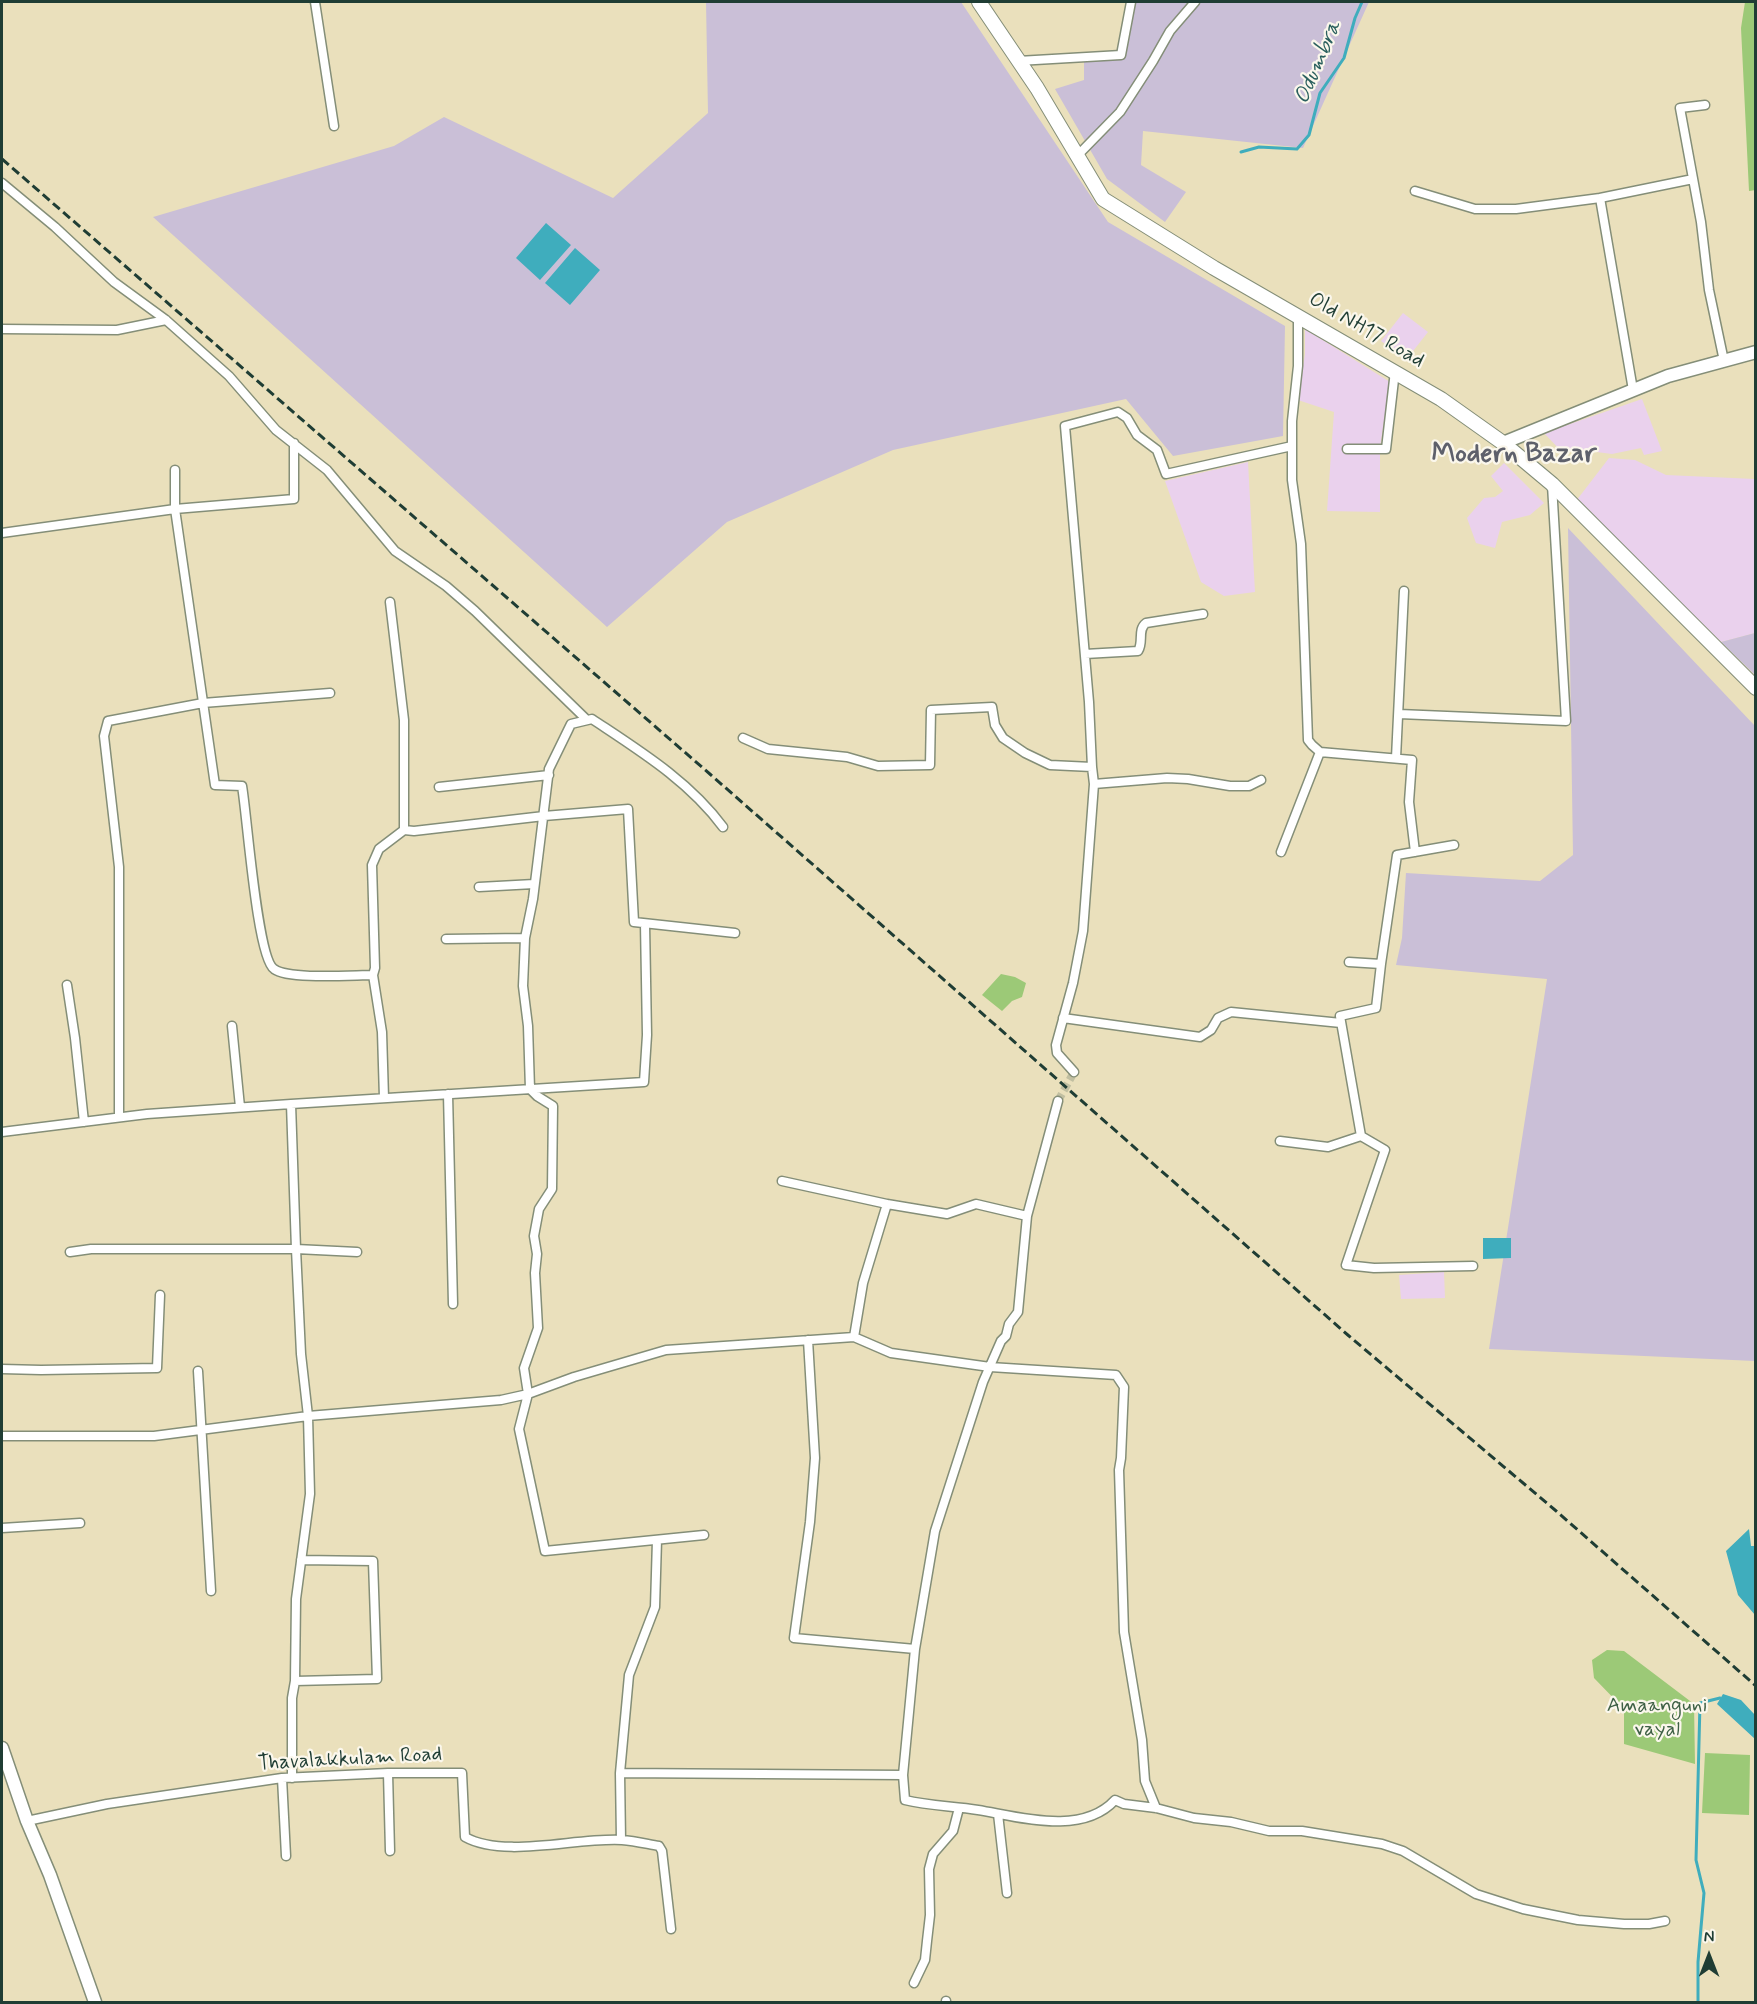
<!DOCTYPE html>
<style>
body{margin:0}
#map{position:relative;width:1757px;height:2004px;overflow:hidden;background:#eae0bc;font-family:Mynerve,sans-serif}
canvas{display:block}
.frame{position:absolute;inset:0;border:3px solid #1f3d34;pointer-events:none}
.north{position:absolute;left:1679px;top:1926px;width:60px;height:60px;-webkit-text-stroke:4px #fbf7ec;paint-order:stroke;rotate:0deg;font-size:16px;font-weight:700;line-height:24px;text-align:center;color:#1f3d34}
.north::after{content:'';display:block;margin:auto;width:21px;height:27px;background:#1f3d34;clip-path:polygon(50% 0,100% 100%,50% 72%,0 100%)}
</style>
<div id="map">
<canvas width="1757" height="2004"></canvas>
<div class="frame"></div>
<div class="north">N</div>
</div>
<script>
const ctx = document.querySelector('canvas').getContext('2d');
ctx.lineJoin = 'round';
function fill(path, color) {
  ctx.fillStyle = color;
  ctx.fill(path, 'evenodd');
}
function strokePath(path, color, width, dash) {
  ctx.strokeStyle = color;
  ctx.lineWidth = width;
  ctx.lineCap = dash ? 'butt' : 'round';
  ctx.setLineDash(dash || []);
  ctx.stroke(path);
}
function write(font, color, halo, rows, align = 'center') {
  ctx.font = font + ' Mynerve,sans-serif';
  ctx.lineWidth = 4.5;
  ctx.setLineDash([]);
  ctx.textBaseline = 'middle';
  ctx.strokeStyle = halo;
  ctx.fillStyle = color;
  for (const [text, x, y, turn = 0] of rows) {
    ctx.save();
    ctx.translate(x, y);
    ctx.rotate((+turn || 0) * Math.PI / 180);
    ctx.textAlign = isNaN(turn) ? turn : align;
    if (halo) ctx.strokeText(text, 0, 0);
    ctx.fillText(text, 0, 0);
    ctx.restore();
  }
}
fill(new Path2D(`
 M1403 313 1428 332 1406 360 1381 341Z
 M1305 329 1390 382 1380 447V512L1327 511 1334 412 1298 400 1305 354Z
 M1642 399 1662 451 1644 455 1641 448 1612 454 1589 451 1562 452 1544 433Z
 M1609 458 1635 460 1666 475 1755 479V633L1721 642 1576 501Z
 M1248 462 1255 592 1224 596 1201 582 1165 481Z
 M1504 463 1544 503 1530 515 1502 522 1495 548 1476 543 1467 518 1484 498 1495 497 1503 491 1491 476Z
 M1444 1272 1445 1298 1401 1299 1399 1275Z`), '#ead1ed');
fill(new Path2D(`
 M706 2H961L1108 222 1285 326 1283 436 1173 456 1126 399 893 450 727 522 607 627 153 217 394 146 444 117 613 198 708 113Z
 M1127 2H1369L1303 148 1143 131 1141 165 1186 192 1165 222 1107 179 1055 89 1084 80V55L1116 56Z
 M1568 528 1755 726V1361L1489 1349 1547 979 1396 965 1402 938 1406 873 1540 881 1573 855Z
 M1755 633H1756L1755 675 1721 642Z`), '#cabfd7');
fill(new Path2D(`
 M1745 2H1756V190L1749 191 1741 28Z
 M1001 974 1015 977 1026 983 1022 997 1012 1001 1002 1011 982 995Z
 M1607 1650 1624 1651 1694 1704 1695 1764 1624 1744V1709L1594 1678 1592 1660Z
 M1705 1753 1750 1755 1749 1815 1702 1813Z`), '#9cc977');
fill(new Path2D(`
 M546 223 571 245 540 280 516 258Z
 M575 248 600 270 570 305 545 283Z
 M1483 1238H1511V1258L1483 1259Z
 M1749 1529 1751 1546H1755V1615L1738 1595 1726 1551Z
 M1723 1694 1741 1700 1755 1715V1739L1717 1704Z`), '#3fadbd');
strokePath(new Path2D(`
 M1241 152 1259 147 1297 149 1309 135 1320 93 1344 58 1355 18 1362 2
 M1698 2002V1962L1704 1893 1696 1860 1700 1703 1720 1698`), '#3fadbd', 3);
strokePath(new Path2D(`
 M1058 1101 1074 1072`), '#c1bfa1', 8, [8, 4]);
const street = new Path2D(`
 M315 2 334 126
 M1018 61 1121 55 1131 2
 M1705 105 1680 108 1701 222 1709 290 1724 361
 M1077 156 1120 112 1153 61 1170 31 1195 2
 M2 183 55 227 114 282 166 320 229 376 276 430 327 470 395 551 446 586 475 611 587 720
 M1415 191 1475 209H1516L1600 198
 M2 329 117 330 166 320
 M1633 390 1600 198 1693 179
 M1347 449H1386L1395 371
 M175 470V509L215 785 242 786C247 814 257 958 274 969 289 980 353 975 373 975
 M2 533 175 509 294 499V443
 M390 602 404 720V830
 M1085 654 1138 651C1144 642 1137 630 1146 623L1203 614
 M1399 714 1566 721 1552 485
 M743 738 768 749 847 757 878 766 930 765 931 710 992 707 995 725 1003 738 1025 753 1050 765 1092 767 1094 784 1083 931 1073 983 1056 1045 1057 1053 1074 1072
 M1320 752 1412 760 1409 802 1415 852
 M1396 758 1404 591
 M1092 767 1089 702 1065 426 1118 412 1127 418 1137 435 1157 450 1166 474 1292 446
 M1094 784 1167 778 1188 779 1230 786H1249L1261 780
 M439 787 549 775
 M1281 852 1320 752 1312 745 1308 740 1301 544 1292 480V421L1298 366V317
 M479 887 534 884
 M446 939 525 938
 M1349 962 1381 964 1397 855 1454 845
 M67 985 75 1038 84 1122
 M1063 1018 1200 1037 1211 1030 1218 1018 1231 1012 1341 1023
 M232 1026 240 1107
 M448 1094 453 1304
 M384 1098 382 1032 373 975 375 968 372 865 379 849 404 830 414 831 544 816 628 809 634 922 735 933
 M291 1104 644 1082 647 1035 645 924
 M119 1117V867L104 736 108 721 203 703 330 693
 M2 1132 147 1114 291 1104 296 1249H91L70 1252
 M1361 1136 1340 1016 1376 1008 1381 964
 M1280 1141 1328 1147 1361 1136 1385 1150 1346 1265 1374 1268 1473 1266
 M782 1181 887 1204
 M1027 1216 1018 1312 1009 1324 1006 1336 1001 1341 983 1382 935 1531 915 1649 903 1775 905 1800C929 1806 954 1806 978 1810 1020 1817 1082 1836 1115 1800L1124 1804 1156 1808 1194 1818 1231 1822 1269 1831H1302L1382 1844 1403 1851 1476 1894 1523 1909 1578 1920 1624 1924H1649L1665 1921
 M854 1337 863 1283 887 1204 947 1214 976 1204 1027 1216 1058 1101
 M808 1340 815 1458 810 1522 794 1638 915 1649
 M2 1369 41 1370 157 1368 160 1295
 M198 1371 211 1591
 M2 1436H154L308 1416 501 1400 528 1394 574 1377 666 1350 854 1337 891 1353 990 1367 1116 1375 1124 1387 1121 1458 1119 1470 1124 1632 1142 1740 1145 1781 1156 1808
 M2 1528 80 1523
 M704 1535 545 1551 519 1429 528 1394 524 1368 538 1328 535 1273 537 1254 534 1236 539 1209 552 1189 553 1106 537 1096 530 1089 528 1026 523 986 525 938 533 899 549 769 571 724 592 719C640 751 689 781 723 827
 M295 1681 377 1679 373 1561 301 1560
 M388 1773 390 1851
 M620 1773 903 1775
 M282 1778 286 1856
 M292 1778V1698L295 1681 296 1599 310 1494 308 1416 301 1354 296 1249 357 1252
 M998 1814 1007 1893
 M27 1821 107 1804 282 1778 388 1773H462L465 1837C505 1859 577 1837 622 1840 635 1841 647 1844 659 1846L662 1851 671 1929
 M621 1840 620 1773 629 1675 655 1607 657 1540
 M914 1983 925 1960 927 1941 930 1915 929 1869 933 1854 953 1831 959 1808
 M946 2001V2002`);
const secondary = new Path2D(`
 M1503 443 1668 376 1756 352
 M2 1748 27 1821 50 1875 95 2002`);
const primary = new Path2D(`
 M979 2 1037 88 1103 199 1214 268 1441 399 1503 443 1552 484 1756 688`);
strokePath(street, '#848e78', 11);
strokePath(secondary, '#848e78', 15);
strokePath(primary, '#848e78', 16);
strokePath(street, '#fff', 8);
strokePath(secondary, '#fff', 12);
strokePath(primary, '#fff', 14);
strokePath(new Path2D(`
 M2 159 711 775 1349 1336 1555 1510 1756 1686`), '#1f3d34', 3, [9, 4.5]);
write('21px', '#1f3d34', '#fbf7ec', [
 ["Old NH17 Road",1366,331,30],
 ["Thavalakkulam Road",350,1760,-3]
]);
write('21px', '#3e6045', '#fbf7ec', [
 ["Amaanguni",1657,1707],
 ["vayal",1657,1731]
]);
write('italic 22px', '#295f5d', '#fbf7ec', [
 ["Odumbra",1319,63,-67]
]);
write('bold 27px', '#5e606b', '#fbf7ec', [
 ["Modern Bazar",1514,455]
]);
</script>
